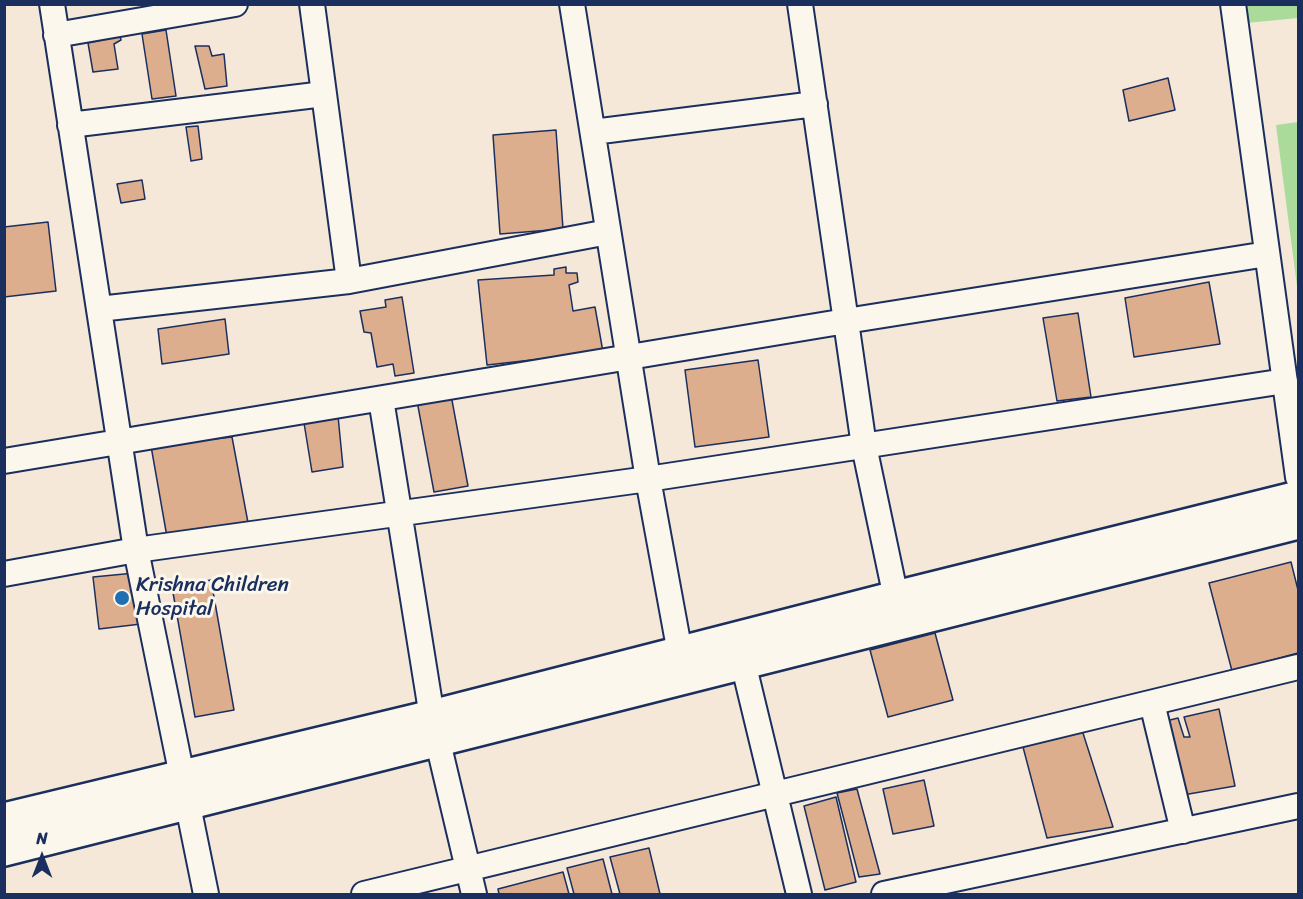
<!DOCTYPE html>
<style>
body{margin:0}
#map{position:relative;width:1303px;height:899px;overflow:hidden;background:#f5e8d9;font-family:Sriracha,sans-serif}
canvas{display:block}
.frame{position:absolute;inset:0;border:6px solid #1b2f5e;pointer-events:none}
.north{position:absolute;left:12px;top:827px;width:60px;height:60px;-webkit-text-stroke:4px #fbf7ec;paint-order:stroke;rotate:0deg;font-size:16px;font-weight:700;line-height:24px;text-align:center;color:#1b2f5e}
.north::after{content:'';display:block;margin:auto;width:21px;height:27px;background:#1b2f5e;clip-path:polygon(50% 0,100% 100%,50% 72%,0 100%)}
</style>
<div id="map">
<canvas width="1303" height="899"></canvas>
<div class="frame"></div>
<div class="north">N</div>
</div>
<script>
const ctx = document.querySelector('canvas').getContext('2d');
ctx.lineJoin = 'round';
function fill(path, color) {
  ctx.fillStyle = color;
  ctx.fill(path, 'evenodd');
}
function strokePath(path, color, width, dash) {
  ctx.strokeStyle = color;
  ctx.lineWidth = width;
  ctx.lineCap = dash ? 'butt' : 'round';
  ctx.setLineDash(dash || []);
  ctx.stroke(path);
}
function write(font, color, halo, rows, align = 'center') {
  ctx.font = font + ' Sriracha,sans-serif';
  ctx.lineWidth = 6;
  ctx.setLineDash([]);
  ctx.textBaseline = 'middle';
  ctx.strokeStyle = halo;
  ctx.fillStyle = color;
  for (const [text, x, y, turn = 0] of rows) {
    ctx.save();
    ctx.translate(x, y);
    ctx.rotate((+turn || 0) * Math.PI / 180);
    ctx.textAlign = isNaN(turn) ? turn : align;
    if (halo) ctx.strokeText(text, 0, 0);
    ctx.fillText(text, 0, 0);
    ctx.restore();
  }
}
fill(new Path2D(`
 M1235 5H1298V18L1236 24Z
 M1298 122V294L1276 125Z`), '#abdb9b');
const building = new Path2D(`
 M166 30 176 96 152 99 142 34Z
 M120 36 121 40 114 44 118 69 93 72 88 43Z
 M195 46H209L212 56 224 54 227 86 205 89Z
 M1168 78 1175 110 1129 121 1123 90Z
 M198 126 202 159 191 161 186 127Z
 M556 130 563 229 500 234 493 135Z
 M142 180 145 199 121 203 117 184Z
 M48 222 56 291 4 297V227Z
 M566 267V273H577L578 282 569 285 573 311 595 307 603 352 487 365 478 280 554 275V269Z
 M1209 282 1220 344 1134 357 1125 298Z
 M402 297 414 373 395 376 393 364 377 367 371 333 364 332 360 311 386 307 385 300Z
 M1078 313 1091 397 1057 401 1043 318Z
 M225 319 229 354 162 364 158 329Z
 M758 360 769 437 695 447 685 370Z
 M451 395 468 486 434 492 417 401Z
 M338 416 343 467 312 472 304 423Z
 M232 437 249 528 167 537 151 446Z
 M1291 562 1298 590V653L1232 671 1209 583Z
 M135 573 141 624 99 629 93 577Z
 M211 580 234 710 195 717 172 587Z
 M935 633 953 700 888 717 870 650Z
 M1219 709 1235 786 1183 795 1166 721 1178 718 1184 737H1190L1184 717Z
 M1082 730 1113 827 1047 838 1023 747Z
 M924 780 934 826 893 834 883 789Z
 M857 789 880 874 859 877 837 793Z
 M836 797 856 882 825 890 804 806Z
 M649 848 660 894H620L610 857Z
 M603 859 612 894H574L567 868Z
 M563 872 569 894H499L498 889Z`);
fill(building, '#dcae8d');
strokePath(building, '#1b2f5e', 1.5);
const street = new Path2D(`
 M52 4 136 550 206 894
 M312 4 349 281
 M572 4 648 479 680 653
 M800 4 864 446 899 612
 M1233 4 1298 477
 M56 35 235 4
 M70 125 324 94
 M593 132 815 104
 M99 309 349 281 608 232
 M381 399 432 717 474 894
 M4 461 846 321 1267 254
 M4 574 136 550 648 479 1285 381
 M739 646 799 894
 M1152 703 1183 831
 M364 894 1298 667
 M884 894 1298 806`);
const primary = new Path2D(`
 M4 820 432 717 896 598 1298 498
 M4 849 1298 522`);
strokePath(street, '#1b2f5e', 28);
strokePath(primary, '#1b2f5e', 38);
strokePath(street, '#fbf7ec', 24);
strokePath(primary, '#fbf7ec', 33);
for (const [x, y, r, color] of [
 [122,598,8,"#1f6fb2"]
]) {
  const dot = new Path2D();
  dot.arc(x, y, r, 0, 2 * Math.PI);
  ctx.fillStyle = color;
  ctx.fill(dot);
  strokePath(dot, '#fbf7ec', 2);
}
write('21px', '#1b2f5e', '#fbf7ec', [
 ["Krishna Children",136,586],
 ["Hospital",136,610]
], 'left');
</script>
